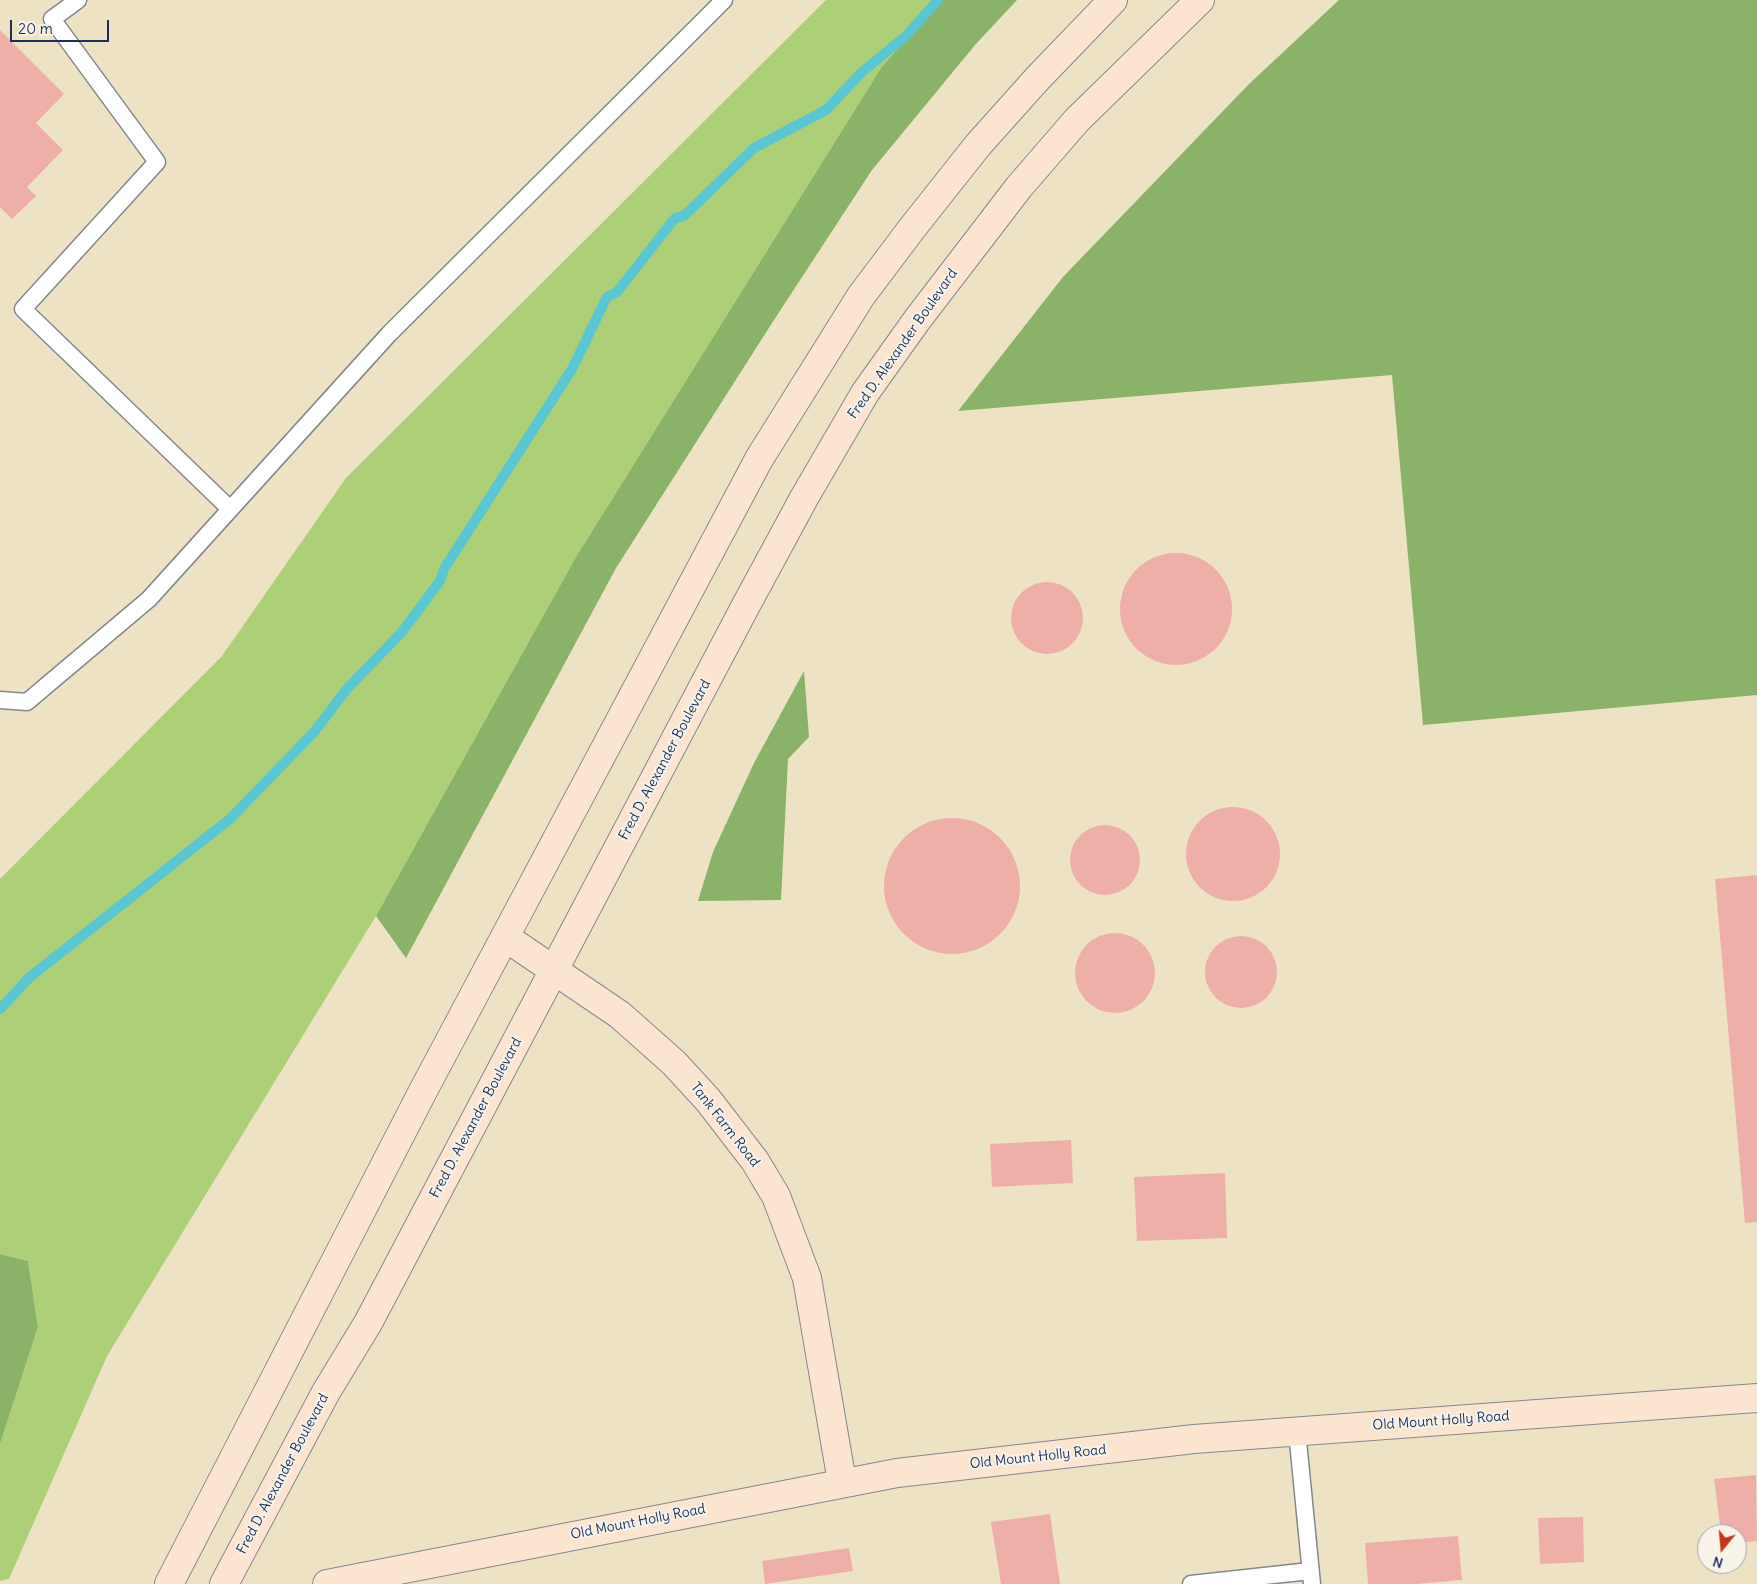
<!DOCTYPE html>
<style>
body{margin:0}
#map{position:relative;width:1757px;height:1584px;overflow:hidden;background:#ede2c3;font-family:Delius,sans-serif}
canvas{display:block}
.north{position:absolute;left:1697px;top:1524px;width:50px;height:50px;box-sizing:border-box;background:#f7f3e8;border:1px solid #9fa5b1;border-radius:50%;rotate:197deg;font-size:14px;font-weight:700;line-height:20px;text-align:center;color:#1b2f5e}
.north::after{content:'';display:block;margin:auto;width:18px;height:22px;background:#c8321e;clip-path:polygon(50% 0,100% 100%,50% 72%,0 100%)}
.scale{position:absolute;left:10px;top:20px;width:99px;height:22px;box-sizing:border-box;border:2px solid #1b2f5e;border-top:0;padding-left:6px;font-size:15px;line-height:18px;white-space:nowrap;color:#1b2f5e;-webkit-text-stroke:4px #f7f3e8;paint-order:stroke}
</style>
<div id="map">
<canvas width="1757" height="1584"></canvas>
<div class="north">N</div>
<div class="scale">20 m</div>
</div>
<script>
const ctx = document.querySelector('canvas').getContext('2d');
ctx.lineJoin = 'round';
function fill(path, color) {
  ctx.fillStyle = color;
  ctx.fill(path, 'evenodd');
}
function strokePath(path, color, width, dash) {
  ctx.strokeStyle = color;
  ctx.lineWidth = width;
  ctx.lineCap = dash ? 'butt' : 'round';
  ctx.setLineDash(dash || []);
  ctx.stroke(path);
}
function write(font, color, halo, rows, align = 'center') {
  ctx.font = font + ' Delius,sans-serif';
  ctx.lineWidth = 4;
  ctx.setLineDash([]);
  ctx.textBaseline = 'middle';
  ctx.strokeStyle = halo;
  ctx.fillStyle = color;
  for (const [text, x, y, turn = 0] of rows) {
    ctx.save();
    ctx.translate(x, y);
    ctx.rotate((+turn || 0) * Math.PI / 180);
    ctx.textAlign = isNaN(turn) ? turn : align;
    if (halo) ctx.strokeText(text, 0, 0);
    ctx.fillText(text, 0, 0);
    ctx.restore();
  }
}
fill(new Path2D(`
 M826 0H940L881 68 576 557 376 916 107 1356 9 1579 0 1581V1444L38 1327 28 1261 0 1254V879L222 656 346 478Z`), '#adcf78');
fill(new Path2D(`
 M940 0H1017L975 45 872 170 772 323 616 568 406 958 376 916 576 557 881 68Z
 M1339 0H1757V695L1423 725 1392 375 958 411 1063 277 1249 84Z
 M804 671 809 737 788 759 781 900 698 901 713 852 754 763Z
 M0 1254 28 1261 38 1327 0 1444Z`), '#8ab268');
strokePath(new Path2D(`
 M0 1009 30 977 230 819 315 731 346 690 402 632 440 581 444 569 572 369 607 297 617 292 675 218 684 216 754 148 826 110 862 72 906 36 938 0`), '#59c6d2', 10);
fill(new Path2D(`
 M0 30 64 94 36 123 63 150 27 187 36 196 12 219 0 207Z
 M1120 609a56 56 0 1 1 112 0a56 56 0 1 1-112 0Z
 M1011 618a36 36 0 1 1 72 0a36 36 0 1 1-72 0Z
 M1186 854a47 47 0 1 1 94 0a47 47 0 1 1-94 0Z
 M884 886a68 68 0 1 1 136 0a68 68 0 1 1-136 0Z
 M1070 860a35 35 0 1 1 70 0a35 35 0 1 1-70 0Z
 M1757 875V1222L1745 1223 1715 879Z
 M1075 973a40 40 0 1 1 80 0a40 40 0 1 1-80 0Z
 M1205 972a36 36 0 1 1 72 0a36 36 0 1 1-72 0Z
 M1071 1140 1073 1183 992 1187 990 1144Z
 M1225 1173 1227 1238 1137 1241 1134 1177Z
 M1756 1475 1757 1541 1737 1543V1534H1721L1714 1479Z
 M1050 1514 1060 1584H1001L991 1522Z
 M1583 1517 1584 1562 1540 1564 1538 1518Z
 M1458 1536 1462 1580 1416 1584H1368L1365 1543Z
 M849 1548 853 1571 765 1584 762 1561Z`), '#efafa9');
const lane = new Path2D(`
 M78 0 52 19 157 162 23 309 230 509
 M0 700 27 702 149 599 389 334 724 0
 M1297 1431 1312 1584
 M1191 1584 1310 1571`);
const secondary = new Path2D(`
 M505 937 620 1015 674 1063 708 1100 755 1161 776 1196 807 1278 842 1482
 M169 1584 423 1091 759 459 861 296 913 227 978 145 1037 79 1113 0
 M224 1584 326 1392 368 1323 744 609 804 498 865 393 917 320 1019 187 1077 120 1200 0
 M327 1584 897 1473 1194 1439 1757 1398`);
strokePath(lane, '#848890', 19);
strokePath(secondary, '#848890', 30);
strokePath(lane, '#fff', 16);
strokePath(secondary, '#fce5d0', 28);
write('14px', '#1b2f5e', '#f7f3e8', [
 ["Fred D. Alexander Boulevard",903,344,-55],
 ["Fred D. Alexander Boulevard",665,760,-62],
 ["Fred D. Alexander Boulevard",476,1118,-62],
 ["Tank Farm Road",725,1125,52],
 ["Old Mount Holly Road",1441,1421,-4],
 ["Old Mount Holly Road",1038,1457,-6],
 ["Fred D. Alexander Boulevard",283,1474,-62],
 ["Old Mount Holly Road",638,1522,-11]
]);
</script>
